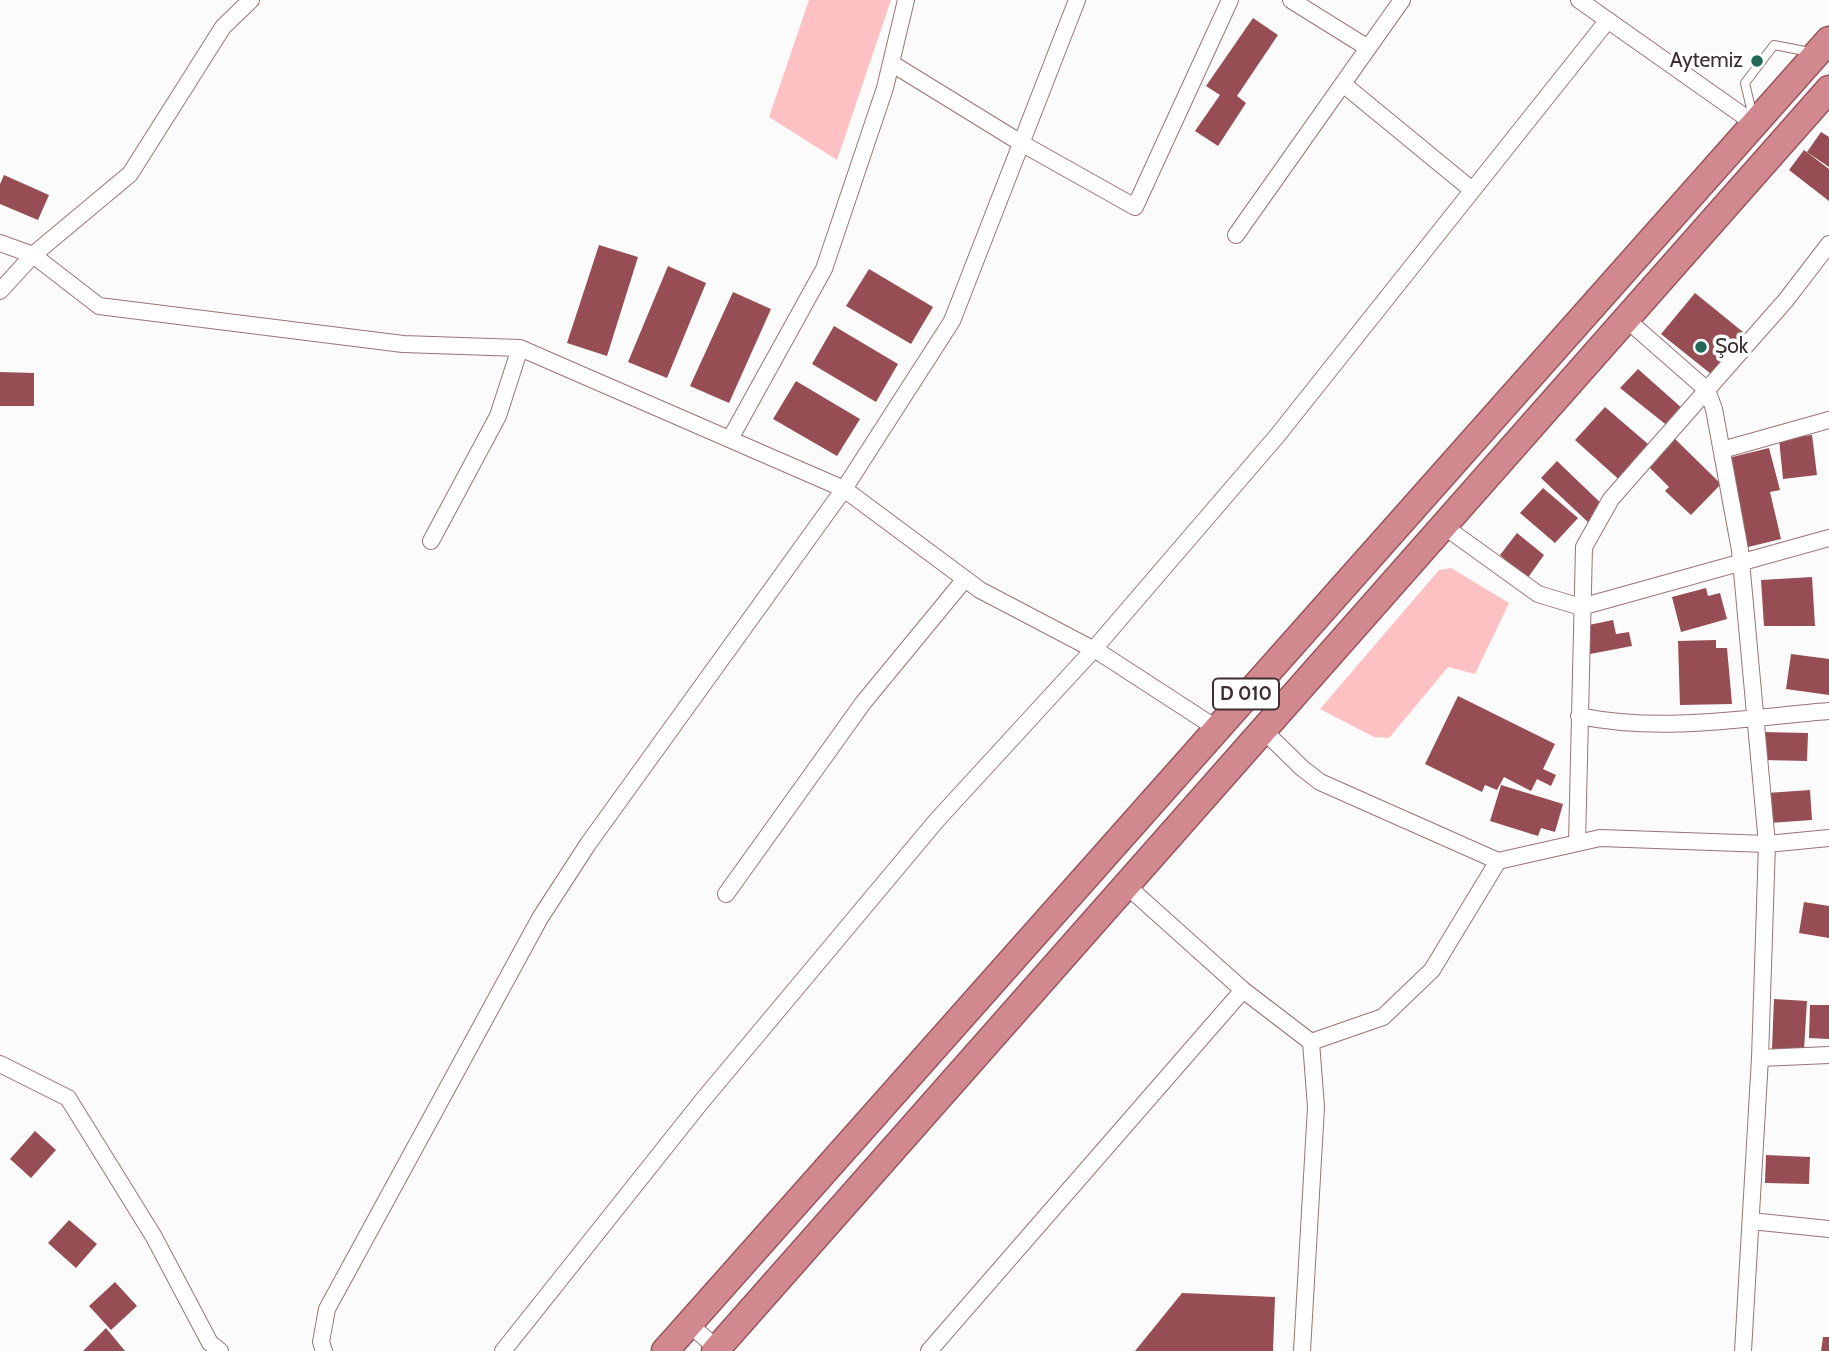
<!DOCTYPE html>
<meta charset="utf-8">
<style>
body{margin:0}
canvas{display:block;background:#fbfbfb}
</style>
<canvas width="1829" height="1351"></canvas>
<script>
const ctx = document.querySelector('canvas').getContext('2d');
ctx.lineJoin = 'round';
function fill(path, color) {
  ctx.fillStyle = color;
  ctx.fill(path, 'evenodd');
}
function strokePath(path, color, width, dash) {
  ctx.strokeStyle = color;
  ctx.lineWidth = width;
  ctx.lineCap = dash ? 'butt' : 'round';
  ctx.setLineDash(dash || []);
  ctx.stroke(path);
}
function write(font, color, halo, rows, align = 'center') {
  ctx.font = font + ' Cabin,sans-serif';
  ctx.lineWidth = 7;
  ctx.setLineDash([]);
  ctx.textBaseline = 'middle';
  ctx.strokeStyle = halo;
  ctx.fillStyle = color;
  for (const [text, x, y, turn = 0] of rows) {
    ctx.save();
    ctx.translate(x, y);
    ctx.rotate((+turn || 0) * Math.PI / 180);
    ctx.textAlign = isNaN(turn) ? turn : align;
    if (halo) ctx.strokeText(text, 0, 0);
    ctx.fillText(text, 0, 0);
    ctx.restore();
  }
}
fill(new Path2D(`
 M809 0H891L837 160 769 117Z
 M1451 568 1509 603 1475 674 1448 667 1389 738 1374 737 1320 709 1439 570Z`), '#fdc1c4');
fill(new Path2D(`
 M1253 18 1278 35 1237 96 1246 103 1218 146 1195 131 1220 95 1206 86Z
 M1821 132 1829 137V167L1807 152Z
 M1804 150 1829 169V201L1789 170Z
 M4 175 49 195 38 220 0 204V184Z
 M599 245 638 257 607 356 567 343Z
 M668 266 706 283 667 378 628 362Z
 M869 269 933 307 911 344 846 306Z
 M733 292 771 309 729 403 690 386Z
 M1695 293 1743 332 1711 374 1661 334Z
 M834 326 898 364 876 402 812 364Z
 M1638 369 1683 409 1669 427 1620 388Z
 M0 372 34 373V406H0Z
 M796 381 860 419 837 456 773 419Z
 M1605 407 1655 450 1624 484 1575 440Z
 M1812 435 1817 475 1783 479 1779 439Z
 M1672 436 1721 484 1691 515 1665 491 1669 487 1645 463Z
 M1769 448 1780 490 1770 492 1781 539 1748 547 1728 458Z
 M1557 461 1606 508 1590 524 1541 478Z
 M1543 488 1578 518 1555 543 1520 513Z
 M1517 533 1544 555 1527 579 1500 555Z
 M1812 577 1815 626H1764L1761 580Z
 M1706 588 1708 596 1720 593 1727 619 1681 632 1672 597Z
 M1613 620 1616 634 1629 632 1632 646 1590 654 1584 626Z
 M1716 640V648H1727L1732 704 1680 705 1678 641Z
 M1791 654 1829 659V695L1786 689Z
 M1458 696 1555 744 1543 769 1556 775 1551 786 1537 779 1531 791 1504 777 1497 790 1485 785 1482 792 1425 764Z
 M1763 732 1808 733 1807 761 1763 760Z
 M1501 785 1563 804 1555 832 1541 828 1538 836 1490 821Z
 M1810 790 1812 820 1769 823 1767 793Z
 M1804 902 1829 906V938L1799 933Z
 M1774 999 1807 1001 1804 1050 1772 1049Z
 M1810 1005H1829V1039L1809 1038Z
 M35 1131 56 1150 31 1178 10 1159Z
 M1766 1155 1810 1157 1809 1184 1765 1183Z
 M69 1220 97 1244 76 1268 48 1243Z
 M115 1282 137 1306 111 1330 89 1306Z
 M1182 1293 1275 1297 1273 1351H1135Z
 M106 1328 125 1351H83Z
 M1823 1337H1829V1351H1821Z`), '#964e54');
const service = new Path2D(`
 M1753 117 1745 83 1774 45 1810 52`);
const minor = new Path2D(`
 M1291 0 1368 48
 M1579 0 1755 124
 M891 63 1021 143 1135 207 1230 0
 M1343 84 1472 190
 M1236 235 1402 0
 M0 243 33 255 99 306 403 344 520 348 844 489 980 590 1102 654 1216 728
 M0 291 33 255 130 174 223 27 251 0
 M1626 319 1707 390 1714 409 1740 550 1767 844 1760 1058 1743 1351
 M730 439 824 269 885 88 906 0
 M1722 450 1829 420
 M1445 527 1538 594 1581 607 1829 538
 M431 541 498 416 520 348
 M1579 716C1662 733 1745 718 1829 711
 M1264 731 1302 768 1320 782 1498 861
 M1577 843 1584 547 1611 499 1786 300 1829 244
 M1127 886 1243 990 1311 1042 1316 1107 1302 1351
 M726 894 863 703 965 579
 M1311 1042 1383 1017 1432 970 1498 861 1600 838 1767 844 1829 838
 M1760 1058 1829 1055
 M0 1064 68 1098 154 1237 210 1343 220 1351
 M1751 1221 1829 1229
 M689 1324 720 1351
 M324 1351 321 1342 327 1309 540 918 588 844 844 489 952 321 1077 0
 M503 1351 702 1101 937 820 1094 649 1277 436 1608 20
 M929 1351 1243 990`);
const trunk = new Path2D(`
 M665 1351 1829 40
 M715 1351 1829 89`);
strokePath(service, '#997476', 10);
strokePath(minor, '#997476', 18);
strokePath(trunk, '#97565b', 29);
strokePath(service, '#fff', 8);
strokePath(minor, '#fff', 16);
strokePath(trunk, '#d2888f', 26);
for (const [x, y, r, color] of [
 [1757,61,7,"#246859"],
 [1701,347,7,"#246859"]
]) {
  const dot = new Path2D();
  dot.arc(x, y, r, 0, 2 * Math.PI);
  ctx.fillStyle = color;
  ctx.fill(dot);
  strokePath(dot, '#fff', 2.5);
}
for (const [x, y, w] of [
 [1246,694,66]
]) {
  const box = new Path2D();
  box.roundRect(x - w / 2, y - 15.5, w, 31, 5);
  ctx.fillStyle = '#fff';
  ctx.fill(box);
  strokePath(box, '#3e2e2f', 2);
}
write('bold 19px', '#3e2e2f', null, [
 ["D 010",1246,694]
]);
write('21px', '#3e2e2f', '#fff', [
 ["Aytemiz",1743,61],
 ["Şok",1715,347,"left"]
], 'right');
</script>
